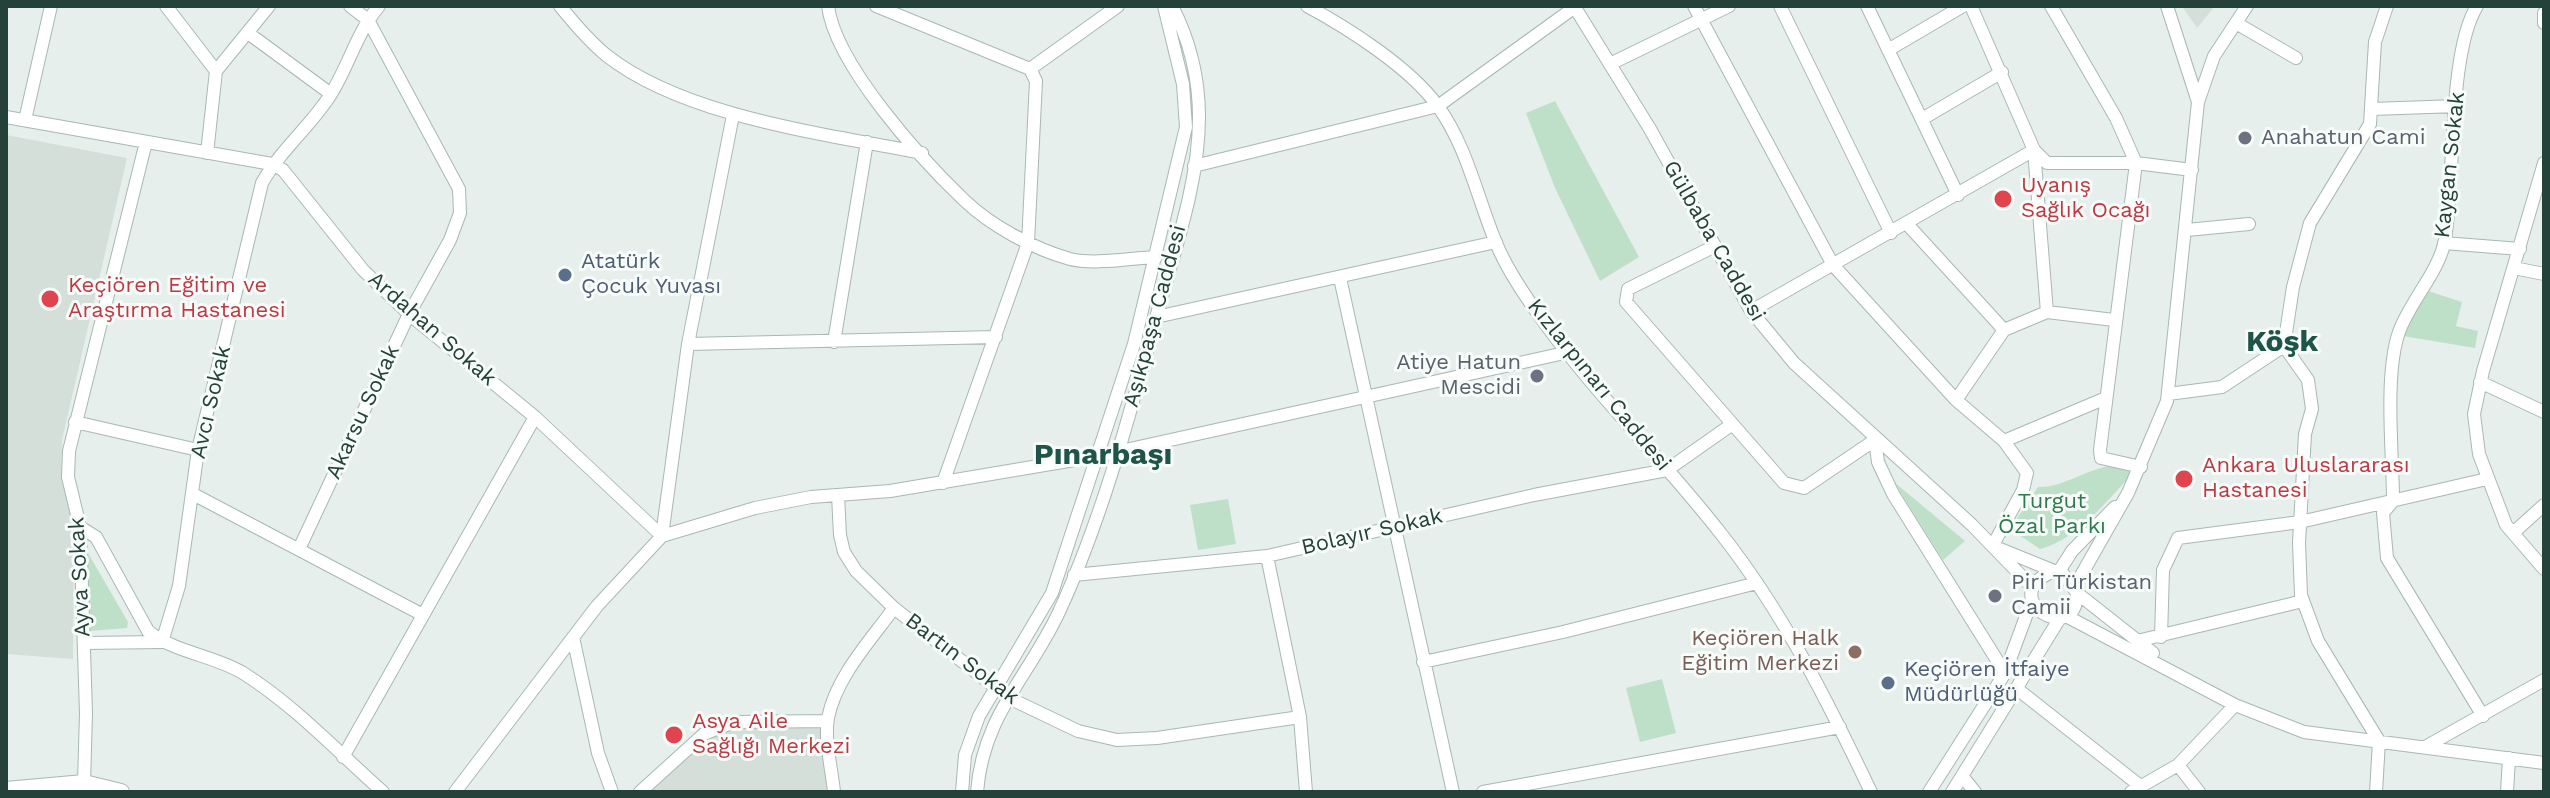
<!DOCTYPE html>
<meta charset="utf-8">
<style>
body{margin:0}
#map{position:relative;width:2550px;height:798px;overflow:hidden;background:#e6efeb;font-family:"Work Sans",sans-serif}
canvas{display:block}
.frame{position:absolute;inset:0;border:8px solid #24423a;pointer-events:none}
</style>
<div id="map">
<canvas width="2550" height="798"></canvas>
<div class="frame"></div>
</div>
<script>
const ctx = document.querySelector('canvas').getContext('2d');
ctx.lineJoin = 'round';
function fill(path, color) {
  ctx.fillStyle = color;
  ctx.fill(path, 'evenodd');
}
function strokePath(path, color, width, dash) {
  ctx.strokeStyle = color;
  ctx.lineWidth = width;
  ctx.lineCap = dash ? 'butt' : 'round';
  ctx.setLineDash(dash || []);
  ctx.stroke(path);
}
function write(font, color, halo, rows, align = 'center') {
  ctx.font = font + ' "Work Sans",sans-serif';
  ctx.lineWidth = 6;
  ctx.setLineDash([]);
  ctx.textBaseline = 'middle';
  ctx.strokeStyle = halo;
  ctx.fillStyle = color;
  for (const [text, x, y, turn = 0] of rows) {
    ctx.save();
    ctx.translate(x, y);
    ctx.rotate((+turn || 0) * Math.PI / 180);
    ctx.textAlign = isNaN(turn) ? turn : align;
    if (halo) ctx.strokeText(text, 0, 0);
    ctx.fillText(text, 0, 0);
    ctx.restore();
  }
}
fill(new Path2D(`
 M2182 6H2215L2197 28Z
 M6 135 127 158 62 440 61 478 74 519 73 659 6 654Z
 M824 727 827 792H648L705 740 727 728Z`), '#d4dfda');
fill(new Path2D(`
 M1555 101 1639 257 1600 281 1555 188 1526 113Z
 M2425 290 2462 302 2456 326 2478 331 2475 348 2403 336Z
 M2119 465 2135 471C2107 500 2080 538 2040 549L2010 529 2038 487C2068 487 2086 467 2119 465Z
 M1894 482 1965 541 1943 560Z
 M1228 499 1236 544 1198 550 1190 505Z
 M88 553 128 622 127 628 90 631 87 625Z
 M1662 679 1676 733 1640 742 1626 688Z`), '#bfe0c8');
const minor = new Path2D(`
 M166 6 216 71 269 6
 M560 6C573 22 590 42 606 55 684 117 826 134 922 153
 M828 6C835 64 921 159 964 200 991 226 1034 249 1070 259 1095 265 1130 258 1156 257
 M876 6 1030 69 1118 6
 M1307 6C1348 28 1409 67 1437 105 1467 146 1477 197 1496 243 1506 267 1521 290 1536 311 1592 391 1663 459 1722 535 1784 614 1828 702 1871 792
 M1574 6 1650 129 1751 311 1794 363 1972 525 2033 588
 M1694 6 1833 265 1956 400 2004 441 2027 473 2023 490 1993 545
 M1780 6 1891 233
 M1867 6 1958 195
 M1971 6 2034 150 2047 312
 M2051 6 2116 118 2136 163 2100 450 2101 458 2141 467
 M2167 6 2198 102
 M2477 6C2448 53 2455 180 2445 240 2439 272 2410 301 2399 332 2384 375 2393 454 2393 501L2383 513 2387 558 2483 716
 M2544 13V23
 M2236 23 2296 58
 M248 33 331 94
 M1888 50 1963 6
 M1610 64 1729 6
 M2372 109 2457 106
 M6 117 272 164 283 170 363 270 409 314 535 417 662 536
 M1922 119 2002 72
 M25 120 51 6
 M207 153 216 71
 M2544 163 2483 371 2474 414 2479 454 2506 525 2544 569
 M1194 166 1438 106 1575 7
 M1907 224 2004 330
 M2187 230 2249 224
 M2444 243 2520 249
 M1715 246 1628 289 1626 302 1784 483 1804 488 1875 440 1878 462 1893 494 2005 673
 M2514 268 2544 274
 M1340 278 1453 792
 M1751 311 2034 150 2047 163H2136L2192 170
 M1156 317 1496 242
 M834 342 867 142
 M688 344 996 337
 M2284 346 2308 380 2312 409 2305 434 2299 543 2301 595 2318 641 2379 741 2376 792
 M2480 382 2544 412
 M2168 394 2222 387 2284 346 2293 287 2310 223 2370 124 2375 42 2387 6
 M1956 400 2004 330 2047 312 2114 320
 M75 422 198 450
 M2004 441 2106 398
 M943 483 1028 243 1036 81 1030 69
 M193 494 423 615
 M838 495 840 535 844 552 856 571 894 608 1009 698 1078 731 1117 740 1157 738 1300 717
 M80 527 96 537 148 631C175 653 213 655 243 673 294 705 338 752 383 792
 M2513 533 2544 505
 M662 536 688 344 733 115
 M299 549 409 314 450 240 460 213 459 189 368 20 350 6
 M2000 549 2064 575 2077 593 2153 653
 M1267 556 1300 717 1306 792
 M2052 572C1994 596 2076 650 2077 593
 M2058 573 2072 551 2115 507
 M1074 575 1267 556 1534 495 1667 470 1731 425
 M2075 586 2128 493 2167 401 2198 102 2214 56 2247 6
 M2066 616 2235 705 2304 732 2544 763
 M573 637 598 753 612 792
 M2161 637 2163 570 2178 538 2300 522 2487 479
 M2137 641 2303 601
 M84 643 162 642 179 586 198 450 262 183C281 149 311 126 331 94 349 65 357 32 379 6
 M1423 662 1563 632 1757 583
 M2016 688 2139 785
 M2425 747 2544 680
 M343 757 535 417
 M2178 765 2199 792
 M1962 776 1975 792
 M84 783 86 713 80 527 68 477 69 451 146 142
 M455 792 597 606 662 536 755 508 811 497 890 491 1098 456 1569 352
 M640 792 704 734 734 722 827 721
 M834 792C832 770 824 740 828 718 836 677 870 641 894 608
 M962 792 965 755 979 716 1052 593 1134 344 1186 127 1183 84 1164 6
 M977 792C983 715 1028 678 1059 612 1102 519 1129 417 1156 318 1173 254 1199 185 1199 117 1199 78 1190 41 1172 6
 M1483 792 1840 727
 M1929 792 2005 673 2032 600
 M1952 792 2060 618
 M2131 792 2178 765 2235 705
 M2507 792 2509 758`);
const secondary = new Path2D(`
 M6 790 84 783 121 792`);
strokePath(minor, '#a8b8b2', 14);
strokePath(secondary, '#a4bbb3', 18);
strokePath(minor, '#fff', 12);
strokePath(secondary, '#fff', 16);
for (const [x, y, r, color] of [
 [2245,138,8,"#6b7280"],
 [2003,199,10,"#e0444e"],
 [565,275,8,"#5c6f8a"],
 [50,299,10,"#e0444e"],
 [1537,376,8,"#6b7280"],
 [2184,479,10,"#e0444e"],
 [1995,596,8,"#6b7280"],
 [1855,652,8,"#8d6e63"],
 [1888,683,8,"#5c6f8a"],
 [674,735,10,"#e0444e"]
]) {
  const dot = new Path2D();
  dot.arc(x, y, r, 0, 2 * Math.PI);
  ctx.fillStyle = color;
  ctx.fill(dot);
  strokePath(dot, '#f7fbf9', 3);
}
write('22px', '#5b616d', '#f7fbf9', [
 ["Anahatun Cami",2261,138],
 ["Atiye Hatun",1521,363,"right"],
 ["Mescidi",1521,388,"right"],
 ["Piri Türkistan",2011,583],
 ["Camii",2011,608]
], 'left');
write('22px', '#24423a', '#f7fbf9', [
 ["Kaygan Sokak",2450,165,-84],
 ["Gülbaba Caddesi",1714,241,60],
 ["Aşıkpaşa Caddesi",1155,316,-75],
 ["Ardahan Sokak",432,329,41],
 ["Kızlarpınarı Caddesi",1599,385,51],
 ["Avcı Sokak",211,402,-77],
 ["Akarsu Sokak",363,412,-65],
 ["Bolayır Sokak",1372,532,-13],
 ["Ayva Sokak",80,577,-93],
 ["Bartın Sokak",962,659,37]
]);
write('22px', '#be3a42', '#f7fbf9', [
 ["Uyanış",2021,186],
 ["Sağlık Ocağı",2021,211],
 ["Keçiören Eğitim ve",68,286],
 ["Araştırma Hastanesi",68,311],
 ["Ankara Uluslararası",2202,466],
 ["Hastanesi",2202,491],
 ["Asya Aile",692,722],
 ["Sağlığı Merkezi",692,747]
], 'left');
write('22px', '#4e5e75', '#f7fbf9', [
 ["Atatürk",581,262],
 ["Çocuk Yuvası",581,287],
 ["Keçiören İtfaiye",1904,670],
 ["Müdürlüğü",1904,695]
], 'left');
write('22px', '#2d7a4b', '#f7fbf9', [
 ["Turgut",2052,502],
 ["Özal Parkı",2052,527]
]);
write('22px', '#785e54', '#f7fbf9', [
 ["Keçiören Halk",1839,639],
 ["Eğitim Merkezi",1839,664]
], 'right');
write('bold 30px', '#1f5548', '#f7fbf9', [
 ["Köşk",2282,342],
 ["Pınarbaşı",1103,455]
]);
</script>
